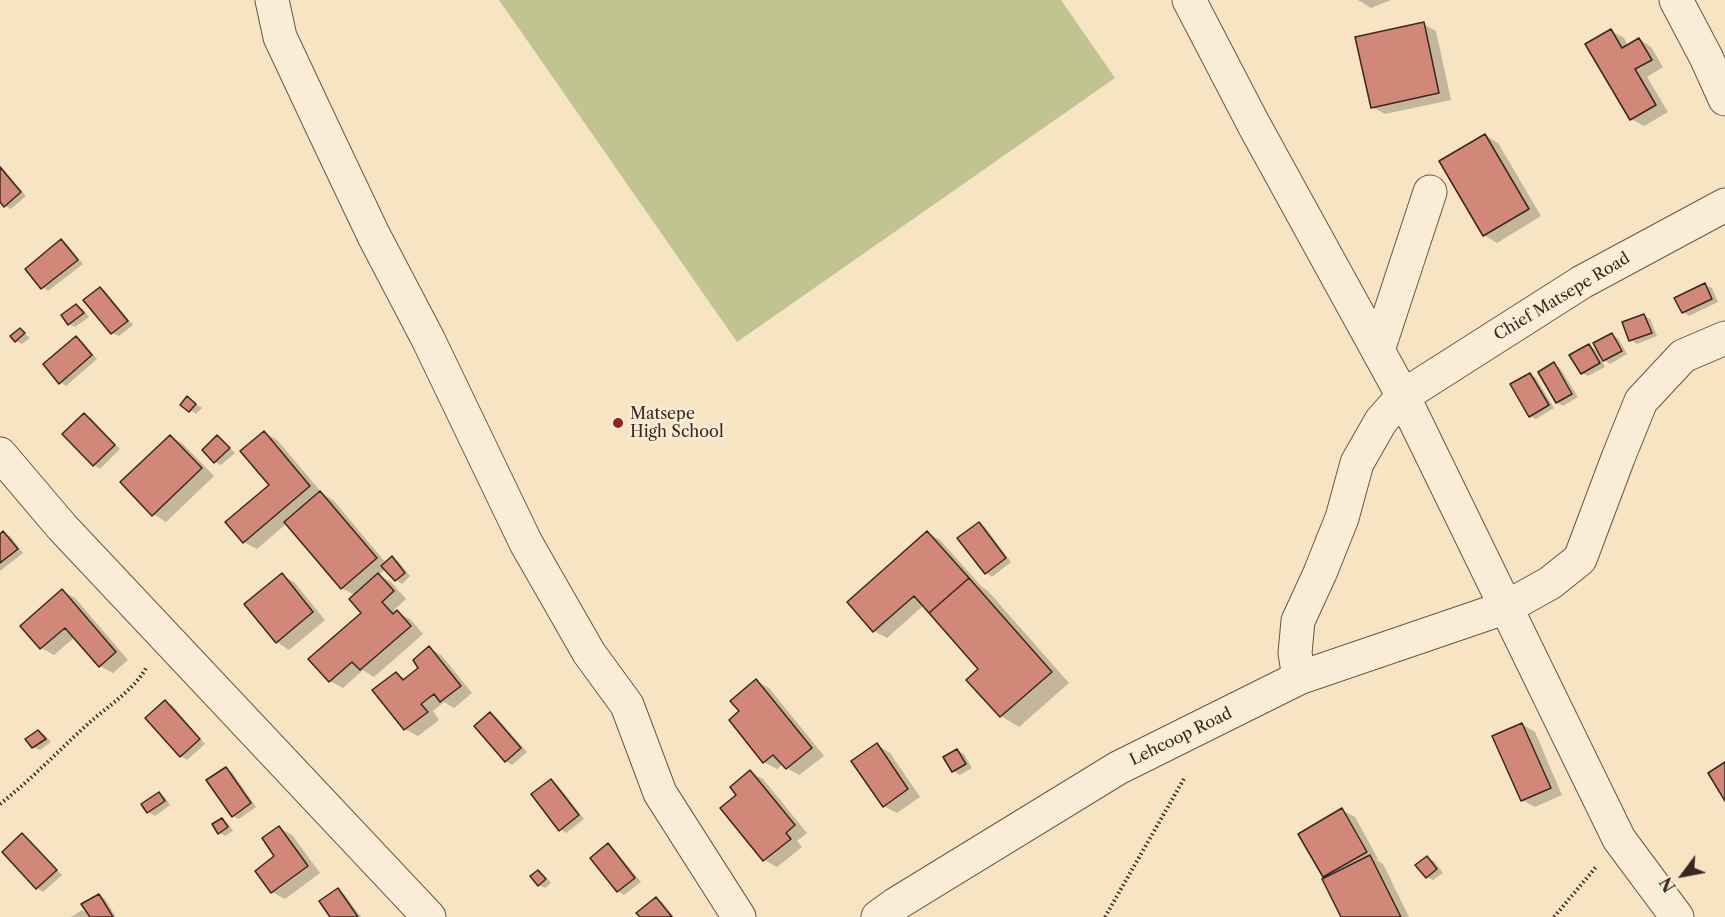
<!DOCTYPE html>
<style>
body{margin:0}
#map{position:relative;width:1725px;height:917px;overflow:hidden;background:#f6e4c2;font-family:"Libre Caslon Text",serif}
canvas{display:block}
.north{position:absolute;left:1653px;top:845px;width:60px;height:60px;-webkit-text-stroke:4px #f9edd7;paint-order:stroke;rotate:238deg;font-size:16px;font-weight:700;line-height:24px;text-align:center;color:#3c271f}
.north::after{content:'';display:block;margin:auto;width:21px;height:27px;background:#3c271f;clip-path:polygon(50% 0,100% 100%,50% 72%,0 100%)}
</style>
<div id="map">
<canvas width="1725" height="917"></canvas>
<div class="north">N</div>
</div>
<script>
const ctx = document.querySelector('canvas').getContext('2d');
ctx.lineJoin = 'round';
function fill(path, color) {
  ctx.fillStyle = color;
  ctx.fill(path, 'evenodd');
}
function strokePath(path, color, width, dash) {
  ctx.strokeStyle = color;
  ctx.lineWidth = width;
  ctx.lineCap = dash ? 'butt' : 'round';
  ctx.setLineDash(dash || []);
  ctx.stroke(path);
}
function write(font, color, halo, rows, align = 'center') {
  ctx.font = font + ' "Libre Caslon Text",serif';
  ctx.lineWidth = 5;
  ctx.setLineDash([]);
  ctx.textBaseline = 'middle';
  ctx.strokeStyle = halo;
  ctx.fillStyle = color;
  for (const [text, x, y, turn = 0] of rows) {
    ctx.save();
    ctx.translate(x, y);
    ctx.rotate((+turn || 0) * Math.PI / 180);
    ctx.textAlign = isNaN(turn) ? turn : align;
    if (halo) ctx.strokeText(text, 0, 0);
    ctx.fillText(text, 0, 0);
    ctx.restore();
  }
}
fill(new Path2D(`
 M499 0H1061L1115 78 737 342Z`), '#c1c390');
fill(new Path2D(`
 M1358 0H1391L1371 8Z
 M1423 24 1436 31 1451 100 1385 114 1372 107Z
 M1611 31 1624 38 1628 46 1639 39 1651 47 1663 67 1647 77 1668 112 1644 126 1631 119Z
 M1485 135 1498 143 1541 216 1497 243 1484 235Z
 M0 165 26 196 11 209 5 206 0 200Z
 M61 240 67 244 83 264 48 291 42 287Z
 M1705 285 1712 288 1718 302 1689 316 1683 312Z
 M100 288 106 292 133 325 119 336 112 333Z
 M77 306 83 309 89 317 75 327 69 324Z
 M1644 316 1650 319 1657 336 1637 344 1631 340Z
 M20 330 30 338 22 344 16 341Z
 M1612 335 1618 338 1627 354 1610 364 1600 357 1605 367 1588 376 1582 373 1589 346 1600 352Z
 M76 338 82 341 97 359 66 386 60 382Z
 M1554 364 1560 368 1578 397 1563 406 1557 402Z
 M1530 374 1536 378 1554 408 1536 419 1530 416Z
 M187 398 202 408 196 414 182 404Z
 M84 415 91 418 120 449 100 469 94 465 64 434Z
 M264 432 277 440 322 493 333 500 386 563 392 558 398 561 410 576 402 584 396 580 386 569 378 575 391 582 406 599 394 610 397 613 410 619 423 634 374 677 363 670 343 688 330 681 310 659 363 613 355 595 341 588 287 523 257 549 244 542 271 486Z
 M170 436 183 444 214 476 166 522 153 514Z
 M217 437 223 441 235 453 221 465 215 462Z
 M979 523 985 527 1011 562 992 577 986 573 959 538Z
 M3 533 10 536 23 553 0 571V536Z
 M927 533 940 540 982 587 987 590 1069 683 1019 727 1001 716 980 669 924 605 887 638 874 631 849 602Z
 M282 575 294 582 325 620 289 650 277 642Z
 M63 591 75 598 128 660 113 673 100 666 75 637 54 655 41 648Z
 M429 648 442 656 472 693 454 708 444 702 433 711 439 720 418 736 405 729 396 674 406 679 420 668Z
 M756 681 769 688 824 756 799 775 787 768 783 764 777 769 764 762 741 712Z
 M166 702 172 705 205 744 187 760 181 756 147 718Z
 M491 714 497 718 527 752 512 765 506 761Z
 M1522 724 1535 732 1562 795 1535 807 1522 800Z
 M39 731 45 735 51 742 40 750 33 747Z
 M877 745 890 753 920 797 897 813 884 806Z
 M957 750 964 754 972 768 960 775 953 771 945 757Z
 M226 769 232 772 256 807 239 819 233 816Z
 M750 772 763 779 807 833 797 841 802 847 777 867 764 860 722 808 738 795Z
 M551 781 557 784 584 819 566 833 560 829Z
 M159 794 165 797 170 805 155 816 148 812 143 804Z
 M1342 810 1355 817 1378 859 1376 860 1383 864 1409 917H1342L1327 878 1324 876Z
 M222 820 228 823 233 831 225 836 219 832Z
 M279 828 292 835 320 873 285 899 272 892Z
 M22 835 28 839 62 875 43 892 37 888 4 852Z
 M608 845 614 849 641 882 624 895 618 891 592 858Z
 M1427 858 1434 861 1443 873 1433 880 1427 877Z
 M538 871 544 875 551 883 545 888 539 885Z
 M338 890 344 894 361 917H332Z
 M99 895 105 899 116 917H71L82 910 90 915Z
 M656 899 662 902 674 917H642Z`), '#0003');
const building = new Path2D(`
 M1424 22 1439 93 1371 108 1355 37Z
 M1611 29 1622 48 1639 38 1652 60 1635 69 1656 105 1630 120 1585 44Z
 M1485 134 1529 209 1483 236 1439 161Z
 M0 167 21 192 4 207 0 202Z
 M61 239 78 260 41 289 25 269Z
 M1705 283 1712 299 1682 313 1674 298Z
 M100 287 128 321 111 334 83 300Z
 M76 304 84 313 68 325 61 315Z
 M1644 314 1652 333 1629 341 1622 322Z
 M20 328 25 333 15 342 10 336Z
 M1612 333 1622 351 1603 361 1593 343Z
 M76 336 92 355 59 384 43 364Z
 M1589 344 1600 363 1581 374 1569 355Z
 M1554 362 1572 394 1556 403 1538 372Z
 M1530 373 1549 405 1529 417 1510 384Z
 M187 396 196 404 189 412 180 405Z
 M84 413 115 445 93 466 62 434Z
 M264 431 310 486 243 543 225 522 269 485 240 451Z
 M170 435 202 468 152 516 120 482Z
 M217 435 230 448 214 463 202 450Z
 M320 491 377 558 341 589 284 522Z
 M979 522 1006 558 985 574 957 538Z
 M3 531 18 549 0 563V534Z
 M927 531 969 578 929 613 914 596 873 632 847 602Z
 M392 556 405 573 395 581 381 566Z
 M282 573 313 612 276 643 244 604Z
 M378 573 394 591 382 602 393 614 397 610 411 626 360 670 352 662 329 682 308 659 361 613 349 599Z
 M969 578 1052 672 1000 717 966 680 978 669 929 613Z
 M62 589 116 652 99 667 65 628 40 649 20 626Z
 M429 646 461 686 440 702 434 694 421 704 428 712 404 730 372 690 396 672 403 680 418 668 413 660Z
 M756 679 812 748 786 769 773 755 763 763 729 720 739 711 730 701Z
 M165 700 200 739 180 757 145 718Z
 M490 712 521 748 505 762 474 726Z
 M1522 723 1551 788 1521 801 1492 736Z
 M38 730 46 739 32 748 25 739Z
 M877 743 908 789 883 807 851 761Z
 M957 749 966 764 952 772 943 757Z
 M1725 762V801L1708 773Z
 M226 767 251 803 232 817 206 780Z
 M750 770 795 825 786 833 791 839 763 861 720 808 736 795 730 787Z
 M551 779 579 815 559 831 531 794Z
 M159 792 165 801 147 813 141 804Z
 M1342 808 1367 852 1323 877 1298 834Z
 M222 818 228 827 218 834 212 824Z
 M279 826 308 866 271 893 255 871 274 856 262 838Z
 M22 833 57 870 36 889 2 852Z
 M608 843 635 878 617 892 590 858Z
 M1370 855 1401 917H1341L1322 879Z
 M1427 856 1437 869 1426 878 1415 865Z
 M538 870 546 879 538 886 530 876Z
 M338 888 358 917H330L319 901Z
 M99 894 113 917H90L81 904Z
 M656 897 672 917H640L636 913Z`);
fill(building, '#d18878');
strokePath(building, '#3c271f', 1.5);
const minor = new Path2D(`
 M272 0 280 37 326 135 374 236 428 339 526 543 589 653 627 705 660 793 739 917
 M1189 0 1254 125 1403 396 1619 839 1677 917
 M1676 0 1706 57 1725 99
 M1378 350 1430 192
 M0 454 62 527 429 917
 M1299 678 1295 653 1298 621 1320 573 1342 518 1357 463 1381 421 1403 396 1582 282 1725 205
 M878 917 896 904 1118 768 1299 678 1507 607 1550 583 1580 559 1618 458 1641 401 1683 356 1725 338`);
strokePath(minor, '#6a5648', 35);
strokePath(new Path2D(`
 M0 804C32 779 59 750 89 723 108 706 134 690 146 668
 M1105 917 1185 777
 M1554 917 1596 867`), '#3c271f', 4, [1.5, 3]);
strokePath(minor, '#f9edd7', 33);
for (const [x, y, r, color] of [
 [618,423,6,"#8f2418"]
]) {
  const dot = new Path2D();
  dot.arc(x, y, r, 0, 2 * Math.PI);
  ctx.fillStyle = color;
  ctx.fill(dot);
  strokePath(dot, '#f9edd7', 2);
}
write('16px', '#3c271f', '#f9edd7', [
 ["Chief Matsepe Road",1562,297,-31],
 ["Lehcoop Road",1181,737,-26]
]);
write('16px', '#3c271f', '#f9edd7', [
 ["Matsepe",630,414],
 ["High School",630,432]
], 'left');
</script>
